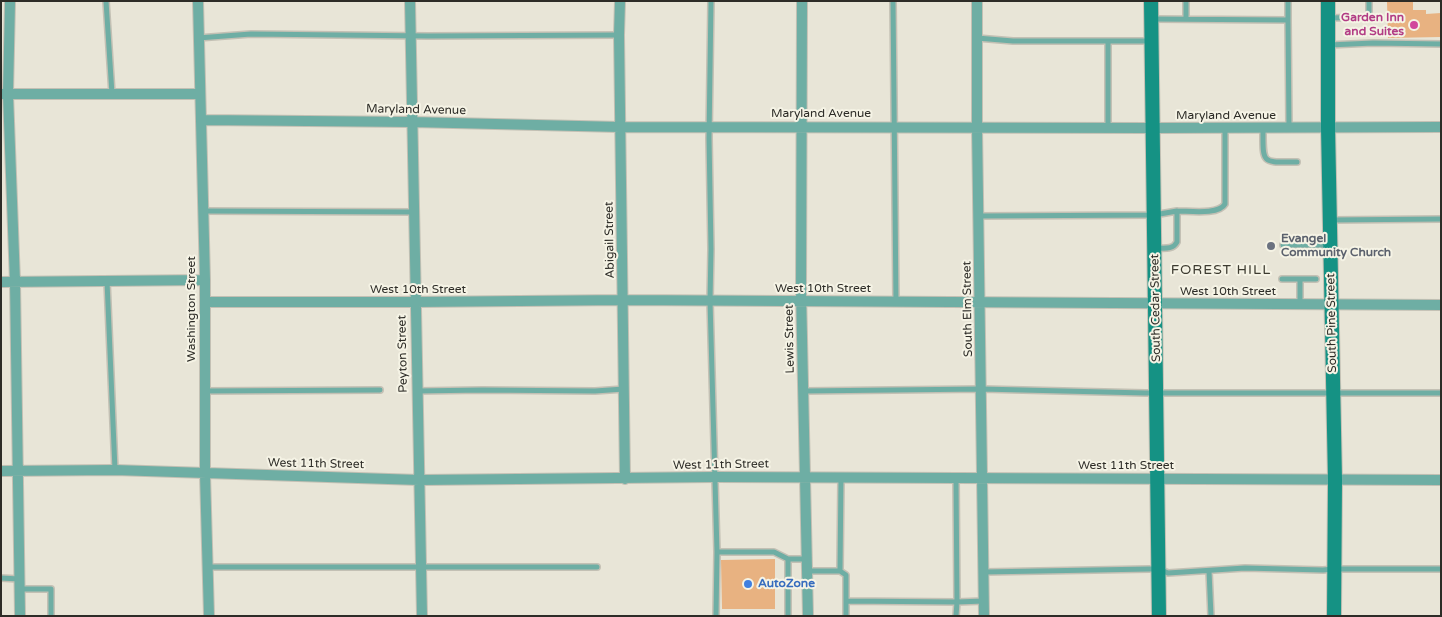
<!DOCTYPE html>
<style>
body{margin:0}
#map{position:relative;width:1442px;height:617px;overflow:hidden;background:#e8e5d7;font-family:"Varela Round",sans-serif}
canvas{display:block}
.frame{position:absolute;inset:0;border:2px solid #2d2c27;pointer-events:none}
</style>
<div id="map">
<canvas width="1442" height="617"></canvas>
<div class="frame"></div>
</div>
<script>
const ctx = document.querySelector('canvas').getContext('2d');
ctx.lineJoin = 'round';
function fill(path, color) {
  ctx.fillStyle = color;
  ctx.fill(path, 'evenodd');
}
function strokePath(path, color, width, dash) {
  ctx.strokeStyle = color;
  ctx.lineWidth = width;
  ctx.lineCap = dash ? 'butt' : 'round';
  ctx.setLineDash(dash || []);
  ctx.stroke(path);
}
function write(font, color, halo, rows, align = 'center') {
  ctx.font = font + ' "Varela Round",sans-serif';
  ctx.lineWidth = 4;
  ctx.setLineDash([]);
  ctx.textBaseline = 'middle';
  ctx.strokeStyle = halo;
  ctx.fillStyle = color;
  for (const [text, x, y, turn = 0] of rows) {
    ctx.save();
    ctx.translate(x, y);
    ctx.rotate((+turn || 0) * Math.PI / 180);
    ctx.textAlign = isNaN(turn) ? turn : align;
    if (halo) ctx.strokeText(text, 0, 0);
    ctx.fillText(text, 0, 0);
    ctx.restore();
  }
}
fill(new Path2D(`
 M1409 1 1413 2V10H1426V14L1441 13V37L1388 38 1387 2Z
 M775 559V609H722L721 560Z`), '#e8b281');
const service = new Path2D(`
 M106 1 112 94
 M711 1 709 138 711 249 710 301 717 552H774L788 559H806
 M893 1 896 302
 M1186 1V19
 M1329 18 1369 17V1
 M1152 19 1288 20V1
 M1288 20 1289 128
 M198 38 251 34 428 36 619 35
 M977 38 1013 41H1151
 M1329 45 1373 43 1441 44
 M1108 128V42
 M1263 128C1263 165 1261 162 1297 162
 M204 211 413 212
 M1177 211C1190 211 1219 215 1225 204V128
 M979 216 1154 215 1177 211V242C1173 250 1164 248 1155 248
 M1331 220 1441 219
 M1283 245H1330
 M1282 279H1316
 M1300 279V304
 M107 281 115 470
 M205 391 380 390
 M417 391 482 390 595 391 624 389
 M804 391 982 389 1145 393H1441
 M788 559V616
 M208 567H597
 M807 571H840L846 575V616
 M840 571 841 477
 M1209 571 1211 616
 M984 572 1149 569H1159L1168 573 1245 568 1323 570 1334 569H1441
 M1 578 19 579
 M19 589H51V616
 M846 601 957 602 956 478
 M716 616 717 552
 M956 616 957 602 984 601`);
const minor = new Path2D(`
 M198 1 205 280V474L209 616
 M410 1 422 616
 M620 1 619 35 625 479
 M802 1 801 291 808 616
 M977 1V127L984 616
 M10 2 8 94 15 282 20 616
 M1 94H200
 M202 120 412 122 620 127 1152 128 1441 127
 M1 282 205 280
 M205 302H415L623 300 1441 305
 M1 471 115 470 419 480 716 477 1441 480`);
const secondary = new Path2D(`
 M1151 1 1159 616
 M1328 1V127L1335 480 1334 616`);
strokePath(service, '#c3c0b4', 8);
strokePath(minor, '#c3c0b4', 12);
strokePath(secondary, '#c3c0b4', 16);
strokePath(service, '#6eaea4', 5);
strokePath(minor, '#6eaea4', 10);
strokePath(secondary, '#159284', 14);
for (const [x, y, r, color] of [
 [1414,25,5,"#d1479c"],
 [1271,246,5,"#6b7280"],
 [748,584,5,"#3f7fe0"]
]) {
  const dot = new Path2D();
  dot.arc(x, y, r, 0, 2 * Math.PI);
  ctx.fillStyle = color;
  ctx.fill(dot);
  strokePath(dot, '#f5f3e5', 2);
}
write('bold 12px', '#b23c85', '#f5f3e5', [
 ["Garden Inn",1404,18],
 ["and Suites",1404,32]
], 'right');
write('12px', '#2d2c27', '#f5f3e5', [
 ["Maryland Avenue",416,110,1],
 ["Maryland Avenue",821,114],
 ["Maryland Avenue",1226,116],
 ["Abigail Street",610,240,-91],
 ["West 10th Street",823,289],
 ["West 10th Street",418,290],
 ["West 10th Street",1228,292],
 ["South Cedar Street",1156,308,-91],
 ["Washington Street",192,309,-90],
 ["South Elm Street",968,309,-91],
 ["South Pine Street",1332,323,-91],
 ["Lewis Street",790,339,-91],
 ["Peyton Street",403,354,-91],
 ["West 11th Street",316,464,1],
 ["West 11th Street",721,465,-1],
 ["West 11th Street",1126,466]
]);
write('bold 12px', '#5b616d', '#f5f3e5', [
 ["Evangel",1281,239],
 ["Community Church",1281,253]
], 'left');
write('bold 12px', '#366cbe', '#f5f3e5', [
 ["AutoZone",758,584]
], 'left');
ctx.letterSpacing = '1px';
write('14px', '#3d3b30', '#f5f3e5', [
 ["FOREST HILL",1221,270]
]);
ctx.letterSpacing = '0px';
</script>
